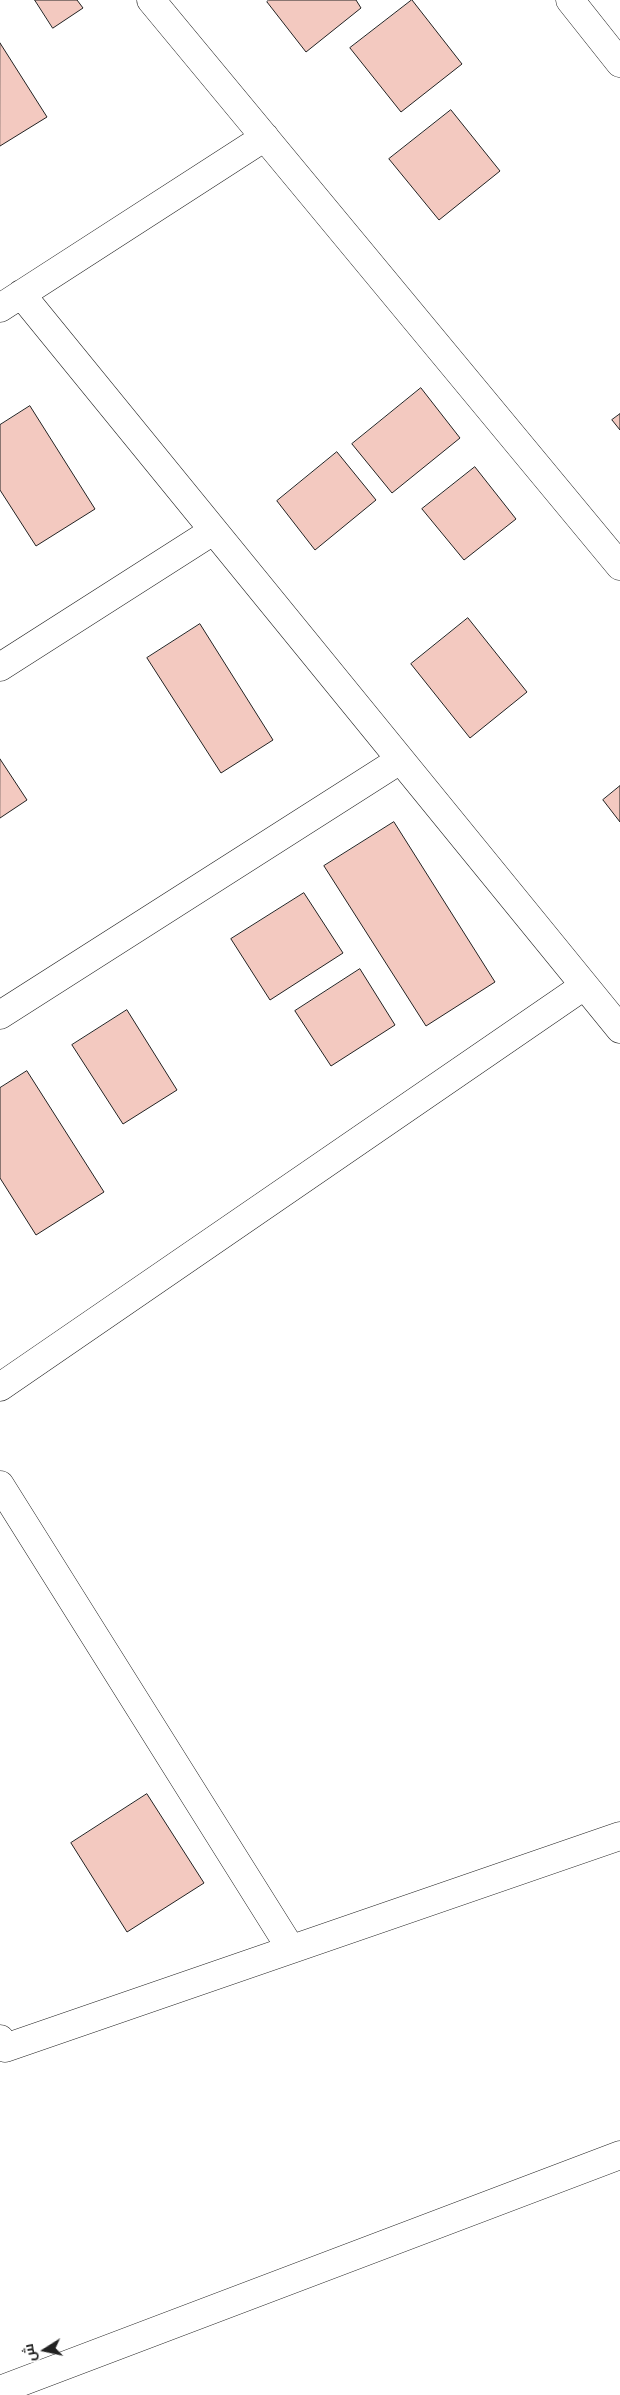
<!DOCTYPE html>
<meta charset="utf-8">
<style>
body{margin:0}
#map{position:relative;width:620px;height:2395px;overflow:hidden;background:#fff;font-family:Karla,Cairo,sans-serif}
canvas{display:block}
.north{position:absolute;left:20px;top:2325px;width:50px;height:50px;-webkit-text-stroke:4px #fff;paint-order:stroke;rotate:260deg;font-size:14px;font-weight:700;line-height:20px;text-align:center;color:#222}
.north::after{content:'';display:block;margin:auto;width:18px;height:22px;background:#222;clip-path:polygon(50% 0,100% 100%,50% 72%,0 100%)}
</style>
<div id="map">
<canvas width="620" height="2395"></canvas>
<div class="north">ش</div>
</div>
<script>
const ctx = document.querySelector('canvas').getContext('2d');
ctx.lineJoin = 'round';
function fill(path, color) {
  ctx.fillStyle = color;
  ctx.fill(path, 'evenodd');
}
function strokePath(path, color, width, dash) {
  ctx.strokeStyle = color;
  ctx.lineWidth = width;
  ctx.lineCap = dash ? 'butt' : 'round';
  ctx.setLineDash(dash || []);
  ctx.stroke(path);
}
const building = new Path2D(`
 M35 0H77L83 8 53 28Z
 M269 0H356L361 8 306 52 267 2Z
 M412 0 462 64 401 112 350 48Z
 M0 43 47 117 0 146Z
 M451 110 500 171 439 220 389 159Z
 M421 388 460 438 392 493 352 444Z
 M30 406 95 509 36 546 0 490V425Z
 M620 414V430L612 420Z
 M337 452 376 500 315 550 277 501Z
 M475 467 516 519 464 560 422 509Z
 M468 618 527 692 470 738 411 664Z
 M200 624 273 740 221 773 147 658Z
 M0 759 27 800 0 818Z
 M620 786V822L603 800Z
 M394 822 495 982 426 1026 324 866Z
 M304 893 343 953 270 1000 231 939Z
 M360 969 395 1025 331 1066 295 1011Z
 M127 1010 177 1090 123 1124 72 1045Z
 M27 1071 104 1192 36 1235 0 1178V1088Z
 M147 1794 204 1883 127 1932 71 1843Z`);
fill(building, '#f3c9c0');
strokePath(building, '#222', 1);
const street = new Path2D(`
 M151 0 620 566
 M570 0 620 63
 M21 294 620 1029
 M0 308 265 137
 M0 667 213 531
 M0 1015 400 760
 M0 1387 584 986
 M0 1485 291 1949
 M0 2039 5 2048 620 1836
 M0 2390 620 2155`);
strokePath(street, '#222', 29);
strokePath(street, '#fff', 28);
</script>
